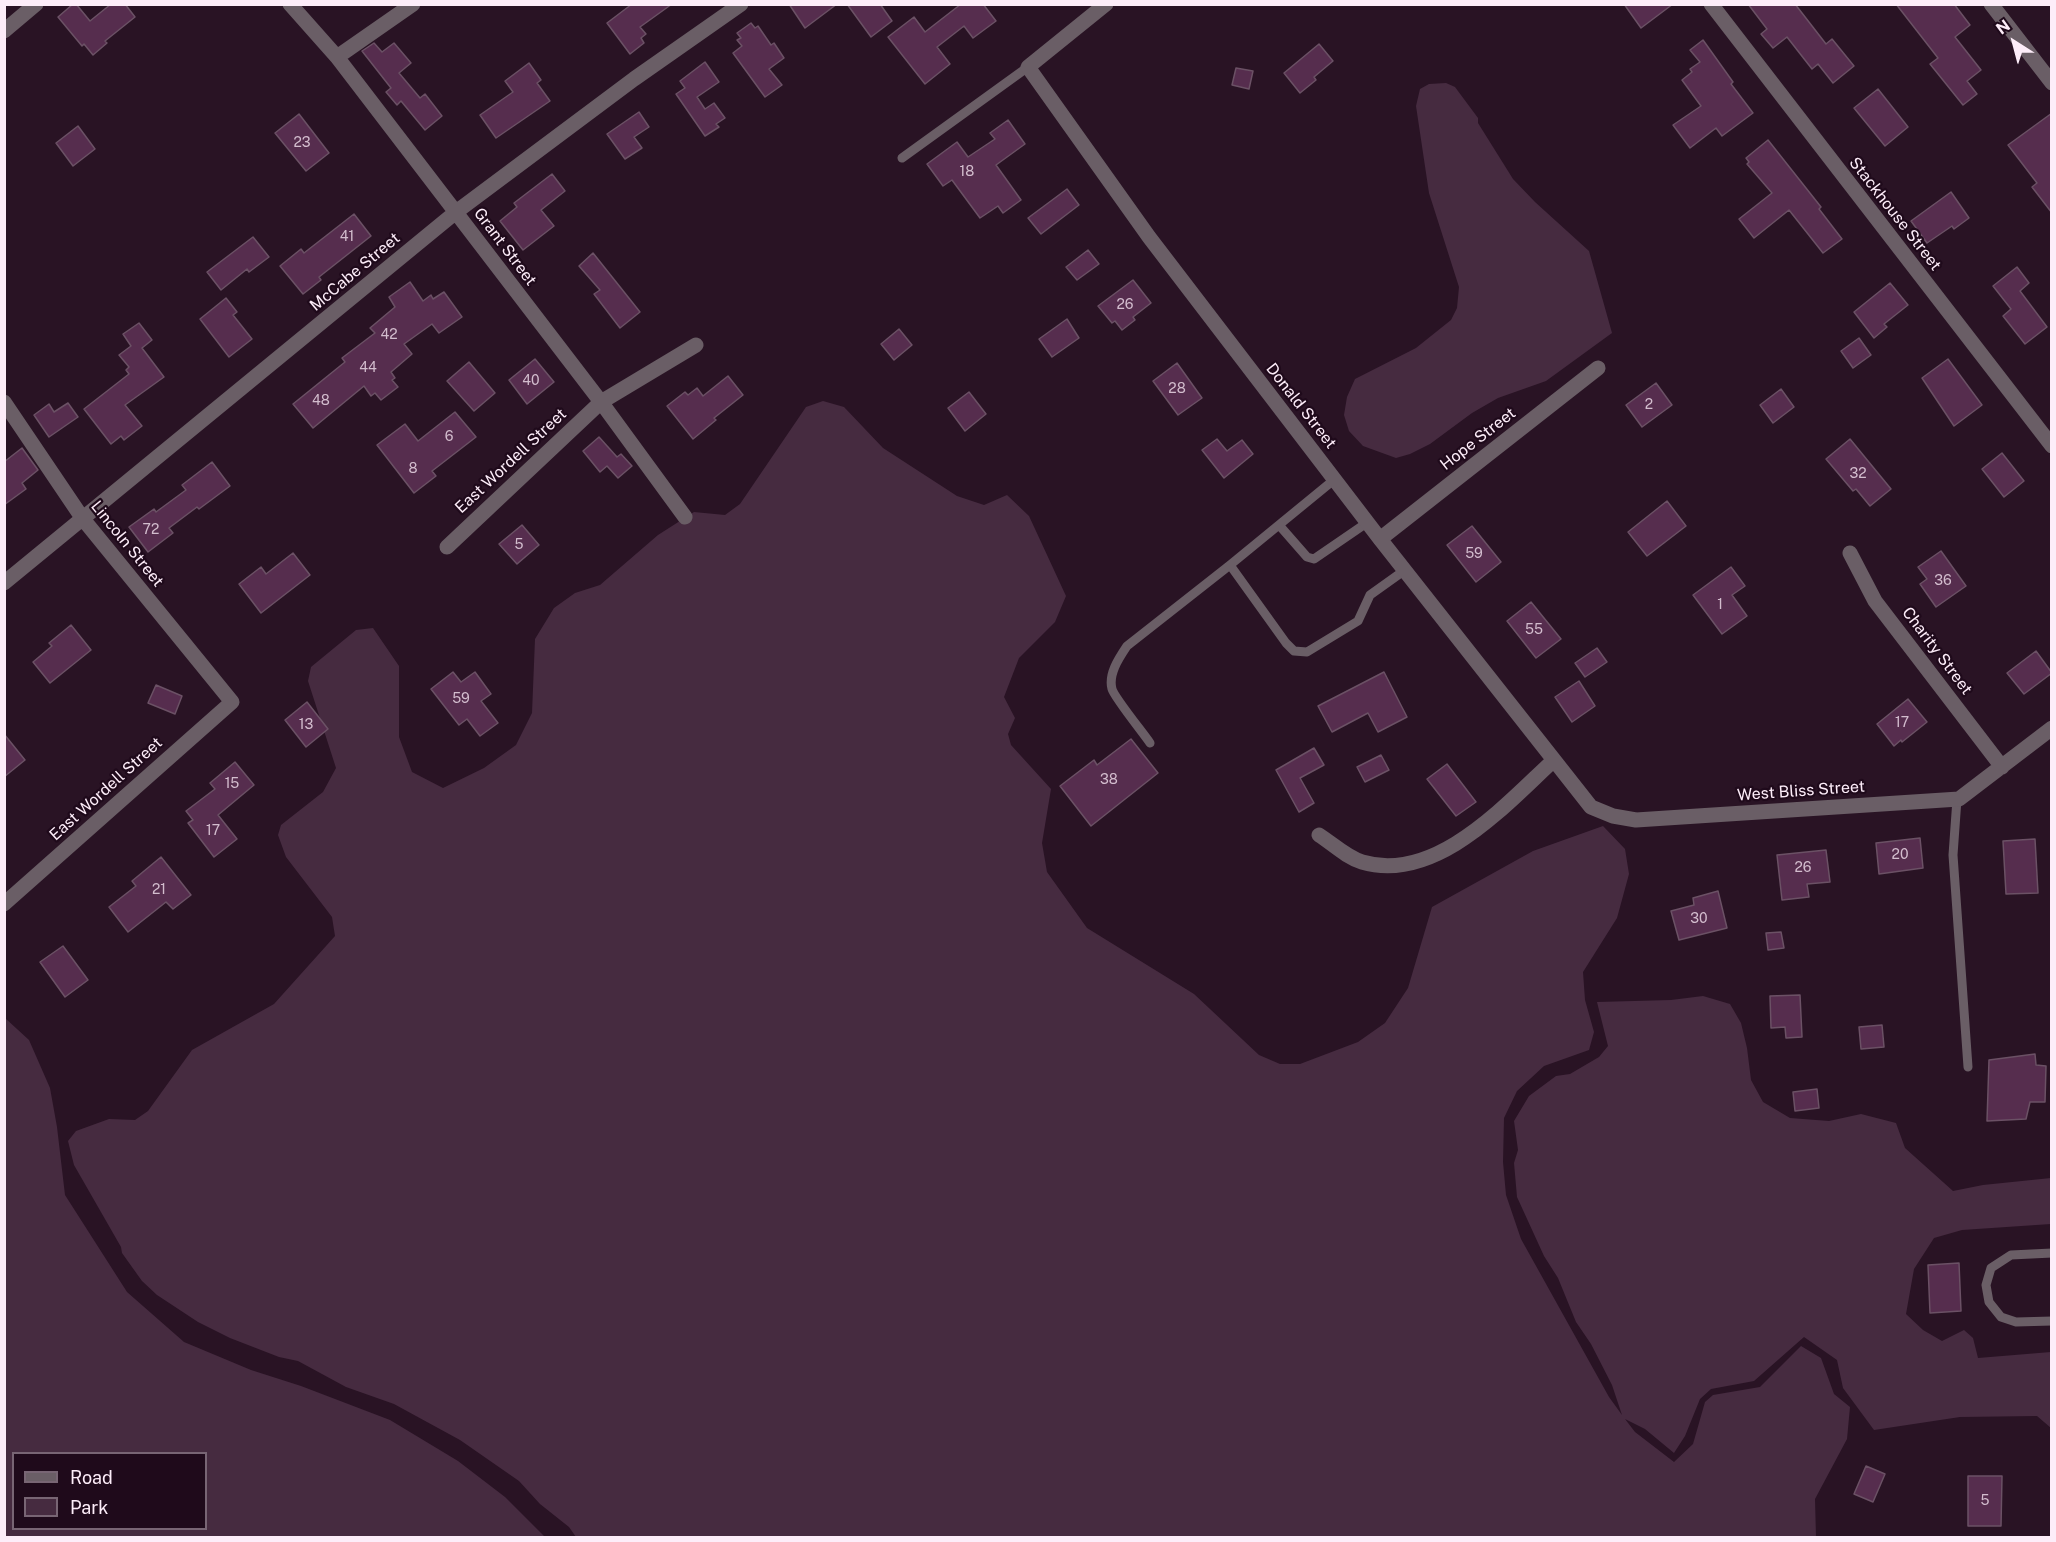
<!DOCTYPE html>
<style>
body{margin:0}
#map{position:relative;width:2056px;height:1542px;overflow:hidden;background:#291324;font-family:"Public Sans",sans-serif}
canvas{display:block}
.frame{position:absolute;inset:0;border:6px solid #fdedf9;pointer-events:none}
.legend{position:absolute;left:12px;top:1452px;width:195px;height:78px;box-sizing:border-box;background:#1f0a1b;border:2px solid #786574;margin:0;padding:8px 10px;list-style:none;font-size:18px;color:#fdedf9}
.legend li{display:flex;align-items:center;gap:12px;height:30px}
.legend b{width:30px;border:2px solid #786574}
.north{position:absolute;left:1984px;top:12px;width:60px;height:60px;-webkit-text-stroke:4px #1f0a1b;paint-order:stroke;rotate:324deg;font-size:16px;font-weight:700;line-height:24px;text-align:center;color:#fdedf9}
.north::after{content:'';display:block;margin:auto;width:21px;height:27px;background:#fdedf9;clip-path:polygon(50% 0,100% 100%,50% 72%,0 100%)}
</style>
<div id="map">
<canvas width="2056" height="1542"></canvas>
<div class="frame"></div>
<ul class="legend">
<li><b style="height:8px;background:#6a5e66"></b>Road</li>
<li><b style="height:16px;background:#462b40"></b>Park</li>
</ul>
<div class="north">N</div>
</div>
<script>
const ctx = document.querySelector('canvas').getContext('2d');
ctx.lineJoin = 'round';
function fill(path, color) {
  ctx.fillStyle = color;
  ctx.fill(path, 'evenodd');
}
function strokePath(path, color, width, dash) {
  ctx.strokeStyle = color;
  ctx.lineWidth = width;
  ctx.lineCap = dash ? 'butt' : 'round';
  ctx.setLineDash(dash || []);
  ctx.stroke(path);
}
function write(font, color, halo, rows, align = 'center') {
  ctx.font = font + ' "Public Sans",sans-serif';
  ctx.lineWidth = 4.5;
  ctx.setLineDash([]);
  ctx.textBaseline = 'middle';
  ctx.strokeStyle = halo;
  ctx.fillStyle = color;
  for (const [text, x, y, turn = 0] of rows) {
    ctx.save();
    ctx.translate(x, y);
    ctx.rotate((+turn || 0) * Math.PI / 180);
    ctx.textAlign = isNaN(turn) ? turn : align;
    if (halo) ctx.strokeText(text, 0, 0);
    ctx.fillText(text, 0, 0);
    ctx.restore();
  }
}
fill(new Path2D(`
 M1446 83 1455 87 1478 118V123L1513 179 1535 202 1589 251 1612 333 1546 381 1498 398 1472 413 1430 444 1410 454 1396 458 1363 446 1349 431 1344 415 1347 397 1355 379 1416 348 1451 320 1457 308 1459 287 1429 193 1416 106 1420 89 1429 84Z
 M823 401 844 407 883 448 957 496 984 505 1007 495 1029 516 1066 596 1055 622 1019 658 1004 697 1015 718 1008 734 1011 745 1051 789 1042 843 1047 872 1087 928 1194 994 1259 1055 1280 1064H1300L1358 1042 1385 1023 1408 988 1432 907 1533 851 1603 826 1625 849 1629 874 1617 918 1583 972 1585 1000 1594 1032 1589 1050 1544 1066 1517 1091 1504 1118 1503 1162 1506 1195 1521 1239 1609 1397 1622 1415 1612 1385 1591 1344 1576 1322 1558 1278 1544 1256 1517 1197 1514 1163 1518 1150 1514 1121 1529 1096 1556 1076 1570 1074 1599 1057 1608 1046 1597 1002 1671 1000 1703 996 1730 1004 1741 1023 1747 1048 1751 1080 1763 1102 1790 1118 1829 1121 1861 1114 1896 1123 1905 1148 1953 1191 1983 1185 2051 1178V1224L1962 1230 1934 1238 1914 1269 1906 1314 1923 1330 1942 1341 1964 1330 1973 1338 1978 1358 2051 1352V1428L2037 1416 1960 1417 1874 1430 1843 1388 1837 1360 1804 1337 1754 1381 1711 1389 1700 1399 1685 1436 1674 1453 1645 1429 1625 1419 1635 1432 1674 1462 1693 1444 1705 1402 1713 1395 1760 1387 1801 1346 1821 1358 1834 1394 1850 1407 1847 1439 1815 1499 1816 1537H576L569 1527 540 1504 519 1481 460 1440 394 1404 346 1387 298 1361 279 1357 230 1338 198 1322 157 1295 142 1281 122 1253 121 1247 74 1165 68 1141 76 1131 109 1119 135 1120 148 1111 192 1050 274 1004 335 936 332 917 286 857 278 835 281 825 323 792 336 768 308 681 311 667 356 630 373 628 399 666V737L412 772 443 788 484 768 516 745 532 713 535 639 554 608 575 593 600 585 658 535 694 512 725 515 740 504 806 407Z
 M5 1018 29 1040 50 1088 57 1127 65 1195 127 1292 184 1342 251 1370 301 1386 390 1420 458 1461 505 1497 545 1537H5ZM14 1454H206V1528H14Z`), '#462b40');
const building = new Path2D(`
 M73 4H76L90 21 111 4H125L135 17 105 41 107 43 93 55 84 44 82 46 58 17Z
 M632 4H672L640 27 646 34 641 38 644 43 630 54 607 23Z
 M789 4H837L805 28Z
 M847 4H880L892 21 871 37Z
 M961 4H983L996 21 973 38 964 26 937 47 950 64 925 84 888 37 914 17 925 32Z
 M1624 4H1673L1641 28Z
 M1748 4H1795L1826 44 1832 39 1854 66 1833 83 1818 64 1812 69 1787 37 1773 48 1761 34 1767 29Z
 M1896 4H1954L1970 25 1955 37 1981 70 1967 81 1977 94 1963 105 1930 64 1938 58Z
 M751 23 755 28 758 26 771 45 774 43 784 58 769 69 782 85 765 97 733 53 742 46 737 40 741 38 737 33Z
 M1703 40 1733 82 1731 84 1753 113 1722 136 1716 128 1690 148 1673 125 1701 106 1682 80 1692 72 1690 69 1700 62 1690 50Z
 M374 43 382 52 394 43 411 63 399 73 420 98 425 94 442 116 425 130 401 101 397 105 386 92 391 88 362 51Z
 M1319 44 1333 61 1314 77 1316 80 1300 93 1284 73Z
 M705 62 719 82 697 97 705 109 714 103 725 118 716 124 719 127 705 136 676 94 685 88 680 81Z
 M529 63 541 80 537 83 550 101 496 138 480 115 513 92 505 81Z
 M1236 68 1253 71 1249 89 1232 85Z
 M1878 89 1908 127 1885 146 1854 108Z
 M639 112 649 127 634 137 642 148 625 159 607 134Z
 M2052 113V213L2032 187 2037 183 2008 145Z
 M299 114 329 153 306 171 275 133Z
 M1008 120 1025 144 996 165 1021 200 1003 213 998 206 980 218 952 180 943 186 927 164 957 142 968 157 995 139 990 133Z
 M78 126 95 149 73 166 56 143Z
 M1768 140 1821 207 1819 209 1842 239 1823 253 1789 210 1754 238 1739 219 1772 193 1747 164 1749 162 1746 158Z
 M552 174 565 191 541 210 554 226 523 250 500 221 517 207 514 203Z
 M1067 189 1079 205 1041 234 1028 218Z
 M1951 192 1969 218 1954 229 1952 226 1927 243 1911 221Z
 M354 214 371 236 319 277 321 280 303 294 280 266 301 249 304 253Z
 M253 237 269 257 249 272 247 269 221 290 207 272Z
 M1088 250 1099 264 1077 280 1066 267Z
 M593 253 640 312 620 328 594 294 600 290 579 266Z
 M2017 267 2029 283 2020 291 2047 327 2025 344 2003 316 2011 309 1993 286Z
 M1133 280 1151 303 1133 317 1135 320 1122 330 1115 321 1112 323 1098 306Z
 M410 282 423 301 431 295 433 299 444 292 462 317 439 333 432 324 404 344 412 354 391 372 395 378 392 380 398 387 381 400 375 393 371 396 364 386 313 428 293 404 345 362 342 358 375 333 370 328 395 307 389 297Z
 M1890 283 1908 305 1884 324 1887 327 1874 338 1854 312Z
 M226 298 237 312 233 315 252 339 229 357 200 319Z
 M1067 319 1079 338 1052 357 1039 339Z
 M139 323 152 340 142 348 164 377 125 405 142 426 124 440 121 436 111 444 84 409 129 374 126 370 129 367 119 355 131 346 123 334Z
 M899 329 912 345 894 360 881 344Z
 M1859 338 1871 355 1853 368 1841 351Z
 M535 359 554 382 527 404 509 380Z
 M1948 359 1982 405 1954 426 1922 378Z
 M469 362 495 393 474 411 447 381Z
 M1177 363 1202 398 1178 415 1153 381Z
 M728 376 743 395 714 418 716 420 693 439 667 406 685 392 688 395 697 388 703 396Z
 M1656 383 1672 405 1642 427 1626 405Z
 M1781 389 1794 407 1773 423 1760 405Z
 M969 392 986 414 965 431 948 408Z
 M68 403 78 417 49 437 34 415 49 404 54 412Z
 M455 412 476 437 432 471 436 476 414 493 377 445 405 424 418 441Z
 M599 437 617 457 621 454 632 466 618 478 607 466 600 472 583 451Z
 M1217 439 1227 451 1242 440 1253 454 1224 478 1202 450Z
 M1850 439 1891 489 1870 506 1856 489 1853 491 1826 459Z
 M22 448 38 470 22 483 26 489 4 505V462Z
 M2002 453 2024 481 2004 497 1982 469Z
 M212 462 230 486 199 509 197 507 169 528 173 533 148 552 129 527 154 509 156 512 186 490 182 485Z
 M1667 501 1686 526 1647 556 1628 532Z
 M522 525 539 545 517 564 499 544Z
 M1472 526 1501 562 1476 582 1447 545Z
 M1941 551 1966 586 1936 607 1920 584 1927 579 1918 567Z
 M293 553 310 575 261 613 239 584 261 567 266 574Z
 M1731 567 1745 586 1732 595 1747 616 1722 634 1693 595Z
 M1531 602 1561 639 1536 658 1507 621Z
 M71 625 91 650 50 683 33 662 52 646 49 643Z
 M1597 648 1607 662 1585 677 1575 663Z
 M2036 651 2052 673 2024 694 2007 673Z
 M453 672 461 682 475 672 491 694 481 701 498 723 480 736 467 719 459 725 431 689Z
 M1384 672 1407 717 1378 732 1368 713 1332 732 1318 706Z
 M1579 681 1595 706 1572 722 1555 697Z
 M156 685 182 696 175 714 148 703Z
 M1908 699 1927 722 1902 742 1901 740 1894 746 1877 724Z
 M307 702 328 729 306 747 285 720Z
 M4 734 25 760 4 777Z
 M1131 739 1158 773 1091 826 1060 786 1094 760 1097 765Z
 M1314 748 1324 765 1300 778 1314 803 1299 812 1276 770Z
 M1381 755 1389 770 1365 782 1357 767Z
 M235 762 254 785 218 815 237 839 214 857 188 823 193 820 186 811 215 789 210 783Z
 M1447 764 1476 802 1456 816 1427 779Z
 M1920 838 1923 868 1879 874 1876 843Z
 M2035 839 2038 893 2006 894 2003 841Z
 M1826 850 1830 882 1807 884 1809 897 1782 900 1777 855Z
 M161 857 191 895 173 909 166 902 128 932 109 907 136 886 132 881Z
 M1718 891 1727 928 1679 940 1671 911 1694 905 1693 898Z
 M1781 932 1784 948 1768 950 1766 933Z
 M63 946 88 980 65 997 40 962Z
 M1800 995 1802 1037 1786 1038 1785 1027 1771 1028 1770 996Z
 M1882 1025 1884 1047 1861 1049 1859 1027Z
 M2035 1054 2036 1065 2046 1066 2045 1102H2030L2026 1119 1987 1121 1989 1060Z
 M1817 1089 1819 1108 1795 1111 1793 1092Z
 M1959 1263 1961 1311 1930 1313 1928 1265Z
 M1866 1466 1885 1474 1873 1502 1854 1494Z
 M1968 1476H2002L2001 1526H1968Z`);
fill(building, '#562d4e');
strokePath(building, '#6b5165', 1.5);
strokePath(new Path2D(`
 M902 158 1028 67
 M1279 525 1307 557 1314 559 1368 522
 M1230 565 1286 643 1294 651 1307 652 1358 621 1370 595 1405 570
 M1150 743C1144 734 1114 697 1112 689 1108 674 1119 658 1127 646L1230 565 1335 479
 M1957 799 1953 855 1968 1067
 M2052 1253 2011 1255 1991 1268 1986 1285 1989 1302 2001 1317 2016 1322 2052 1321`), '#6a5e66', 9);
strokePath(new Path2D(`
 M290 4 337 57 601 402 685 517
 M1106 4 1028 67 1149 237 1380 539 1591 807 1613 816 1636 820 1959 799 2052 728
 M1711 4 2052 446
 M1991 4 2052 83
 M337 57 413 4
 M4 402 83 519 232 702 4 904
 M1380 539 1598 368
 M447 547 601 402 696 345
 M1850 553 1875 601 2002 767
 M4 583 456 212 634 79 741 4
 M1319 835C1333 844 1346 857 1362 862 1436 884 1506 804 1554 760`), '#6a5e66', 15);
strokePath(new Path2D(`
 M4 31 36 4`), '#6a5e66', 15);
write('14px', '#d3bdce', null, [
 ["23",302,143],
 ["18",967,172],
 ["41",347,237],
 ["26",1125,305],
 ["42",389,335],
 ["44",368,368],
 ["40",531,381],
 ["28",1177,389],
 ["48",321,401],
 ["2",1649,405],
 ["6",449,437],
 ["8",413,469],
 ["32",1858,474],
 ["72",151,530],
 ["5",519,545],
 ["59",1474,554],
 ["36",1943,581],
 ["1",1720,605],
 ["55",1534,630],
 ["59",461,699],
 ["17",1902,723],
 ["13",306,725],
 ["38",1109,780],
 ["15",232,784],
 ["17",213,831],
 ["20",1900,855],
 ["26",1803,868],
 ["21",159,890],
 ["30",1699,919],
 ["5",1985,1501]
]);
write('16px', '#fdedf9', '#1f0a1b', [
 ["Stackhouse Street",1895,214,52],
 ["Grant Street",505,247,53],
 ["McCabe Street",355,272,-40],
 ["Donald Street",1301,406,52],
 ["Hope Street",1478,439,-38],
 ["East Wordell Street",511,461,-43],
 ["Lincoln Street",127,544,51],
 ["Charity Street",1937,651,53],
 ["East Wordell Street",106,789,-42],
 ["West Bliss Street",1801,791,-4]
]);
</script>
